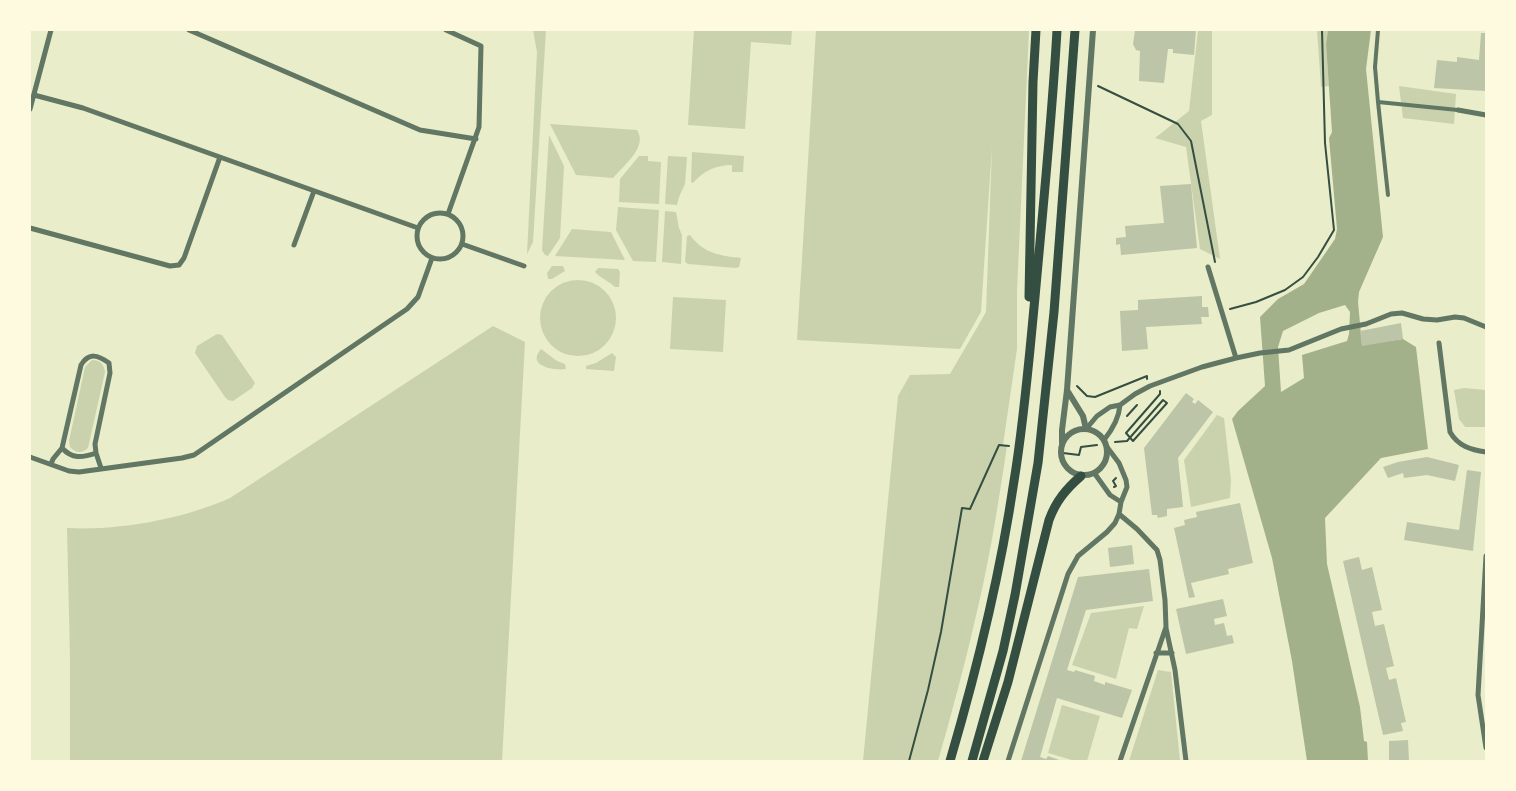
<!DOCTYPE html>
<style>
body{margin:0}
#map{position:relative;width:1516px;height:791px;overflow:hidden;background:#e9edc9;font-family:"Fira Sans",sans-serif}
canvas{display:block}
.frame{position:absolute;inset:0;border:31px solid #fefae0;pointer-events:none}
</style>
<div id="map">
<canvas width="1516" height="791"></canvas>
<div class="frame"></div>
</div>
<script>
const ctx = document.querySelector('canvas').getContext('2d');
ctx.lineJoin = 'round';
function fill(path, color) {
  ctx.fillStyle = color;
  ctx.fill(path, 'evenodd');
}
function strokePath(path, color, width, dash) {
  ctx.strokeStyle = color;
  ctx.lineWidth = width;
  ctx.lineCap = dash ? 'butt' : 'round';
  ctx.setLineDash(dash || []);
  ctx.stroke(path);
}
fill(new Path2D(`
 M533 30H546L533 242 527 254 537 52Z
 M694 30H792L791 45 751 42 745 129 688 125Z
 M816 30H1029L1017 291V349L1003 445 1007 446C999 499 991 551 979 603 967 656 953 709 938 761H863L898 396 910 375 950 374 986 312 992 147 981 312 960 349 797 340Z
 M1198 30H1212V115L1201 121 1220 259 1200 249 1186 147 1155 138 1189 111Z
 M1317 30H1328L1326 44 1329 86 1321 87Z
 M1399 86 1456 94 1454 124 1403 118Z
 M550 124 637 130C648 147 624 165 613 178L576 175Z
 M549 135 564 166 560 238 548 256 545 255 542 250Z
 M692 152 744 156 743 172H732V165C716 165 703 171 693 183L691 182Z
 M639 156H648V161L661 162 659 204 619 202 620 179Z
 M668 156 687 157 685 184 679 197 677 205 665 204Z
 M618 207 659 210 656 262 633 261 616 230Z
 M665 211 676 212 679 228 682 235 681 264 662 262Z
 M572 229 611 232 625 260 555 256Z
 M690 235C703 253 720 256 741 258L739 267 736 268 688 264 685 262 687 236Z
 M552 266H563L565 271 552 279H548L547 273Z
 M598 268 618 269 620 272 619 287H615C609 281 600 278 595 272Z
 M540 318a38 38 0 1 1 76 0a38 38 0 1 1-76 0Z
 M673 297 726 300 723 352 670 349Z
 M493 326 525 342 502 761H70V658L67 528C118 531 183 519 230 498Z
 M217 334 222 335 255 383 252 388 233 401 228 400 225 397 195 353 197 346Z
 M541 349 557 361 565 364 566 369C554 371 526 366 541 349Z
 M612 353 616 357 614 371 586 369V366L596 363Z
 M92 360C100 360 104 364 105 372L88 448C81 454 76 453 70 447L69 441 85 367Z
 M1464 388 1486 390V427H1465L1459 419 1454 390Z
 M1217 415 1224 418 1231 480 1230 498 1191 507 1184 460Z
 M1144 606 1137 629 1129 628 1116 679 1072 665 1091 613Z
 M1158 670 1171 672 1180 761H1129Z
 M1062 705 1100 716 1087 761H1075L1048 753Z`), '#cad2ad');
fill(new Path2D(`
 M1328 30H1371L1366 69 1383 237 1359 292 1358 302 1362 345 1403 339 1416 347 1428 449 1381 458 1325 518 1327 564 1360 707 1364 741 1367 742 1368 761H1307L1292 661 1272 558 1232 419 1238 411 1265 386 1260 317 1278 299 1304 284 1335 239 1337 229 1329 138 1332 132 1326 44ZM1345 305 1350 312 1349 334 1347 341 1302 355 1304 378 1281 392 1278 347 1283 331 1319 313Z`), '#a3b18a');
fill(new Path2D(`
 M1135 30H1196L1194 55 1173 53V49H1168L1164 83 1139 81 1140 51 1136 50 1133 44Z
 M1481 33H1486V91L1434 88 1437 60 1457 62V57L1479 60Z
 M1191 184 1197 248 1121 255 1120 244 1116 245V238L1126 237 1125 226 1164 223 1160 186Z
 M1202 296V307H1208L1209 317H1201L1202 324 1146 327 1148 349 1122 351 1120 311 1138 310V300Z
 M1401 323 1403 339 1362 346 1360 331Z
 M1186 393 1194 399 1192 402 1195 404 1198 400 1213 412 1178 458 1183 507 1167 509V516L1158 518 1157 515H1152L1144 448Z
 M1427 457 1459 465 1455 481 1427 475 1404 478 1403 473 1388 478 1383 467 1398 462Z
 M1467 470 1481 472 1473 551 1404 540 1407 522 1459 530Z
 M1240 503 1253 563 1228 569 1229 574 1191 583 1195 597 1189 598 1174 528 1185 525 1184 520 1197 517 1196 512Z
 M1132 545 1134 564 1110 567 1108 548Z
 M1359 557 1362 570 1372 567 1382 610 1372 612 1375 626 1384 624 1394 666 1386 668 1389 680 1396 678 1406 722 1401 723 1403 731 1383 735 1343 561Z
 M1149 569 1153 601 1086 610 1067 670 1074 672 1075 670 1095 676 1094 681 1105 685V682L1132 690 1122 718 1057 698 1040 757 1046 759 1048 756 1062 761H1021L1078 577Z
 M1223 599 1227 616 1214 619 1215 625 1224 623 1227 636 1232 635 1234 643 1186 654 1176 609Z
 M1408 740 1409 761H1389V741Z`), '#bcc5a7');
strokePath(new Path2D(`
 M1098 86 1178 124 1191 141 1215 262
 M1230 309 1256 302 1285 290 1303 277 1318 257 1334 230 1325 143 1322 30
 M1077 386 1087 396 1095 397 1147 376V379
 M1127 416 1137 405
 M1115 442 1127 441 1163 400 1167 403 1133 441 1126 433 1160 394V391
 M1063 453 1079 455 1081 447 1097 445
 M1114 487 1116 486 1113 481 1116 478
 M909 761 928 690 941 632 962 508 970 509 999 445 1009 446`), '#344e41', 2);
strokePath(new Path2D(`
 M1378 30 1375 67 1378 102
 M1388 195 1378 102 1458 110`), '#617663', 4);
strokePath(new Path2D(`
 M189 30 420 130 476 139
 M446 30 481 46 479 127 448 214
 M34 95 83 108 418 228
 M30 109 51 30
 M1458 110 1486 115
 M417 236a23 23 0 1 1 46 0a23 23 0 1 1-46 0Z
 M30 228 170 266 179 265 184 258 220 157
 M462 244 524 266
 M294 245 314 191
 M1208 267 1236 358
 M1439 343 1450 432C1458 446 1471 450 1486 452
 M1086 429 1097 416 1110 407 1120 405 1135 394 1150 386 1202 367 1236 358 1260 353 1289 350 1341 329 1366 324 1391 314 1402 313 1423 319 1437 320 1455 317 1464 318 1486 327
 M1104 440C1112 430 1119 418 1120 405
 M62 448C72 459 82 458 96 453
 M30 457 69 471 79 472 182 458 194 455 407 309 418 297 432 258
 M51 464 53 459 62 448 81 365C89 352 98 355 109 363L110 373 95 444 96 453 101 468
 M1095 474 1110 495 1121 502
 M1119 514 1137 529 1157 550 1160 560 1165 600 1166 627 1120 761
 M1486 556 1478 695 1486 748
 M1166 628 1175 670 1186 761
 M1156 653H1172
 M1008 761 1068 574 1078 556 1107 532 1115 523 1119 514 1121 502 1127 487 1126 480 1119 463 1107 447`), '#617663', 5);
strokePath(new Path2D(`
 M1067 390 1083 416 1086 429
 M1061 452a23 23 0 1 1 46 0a23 23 0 1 1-46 0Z
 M1062 443V430L1067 390 1093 30`), '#617663', 6);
strokePath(new Path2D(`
 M1029 297 1033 82 1036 30
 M950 761C977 669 1000 576 1014 481 1024 421 1029 359 1035 297 1043 208 1052 119 1057 30
 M972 761 1003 651 1015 595 1038 463 1054 312 1075 30
 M983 761 1008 682 1049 520C1056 501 1066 489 1081 476`), '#344e41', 9);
</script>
